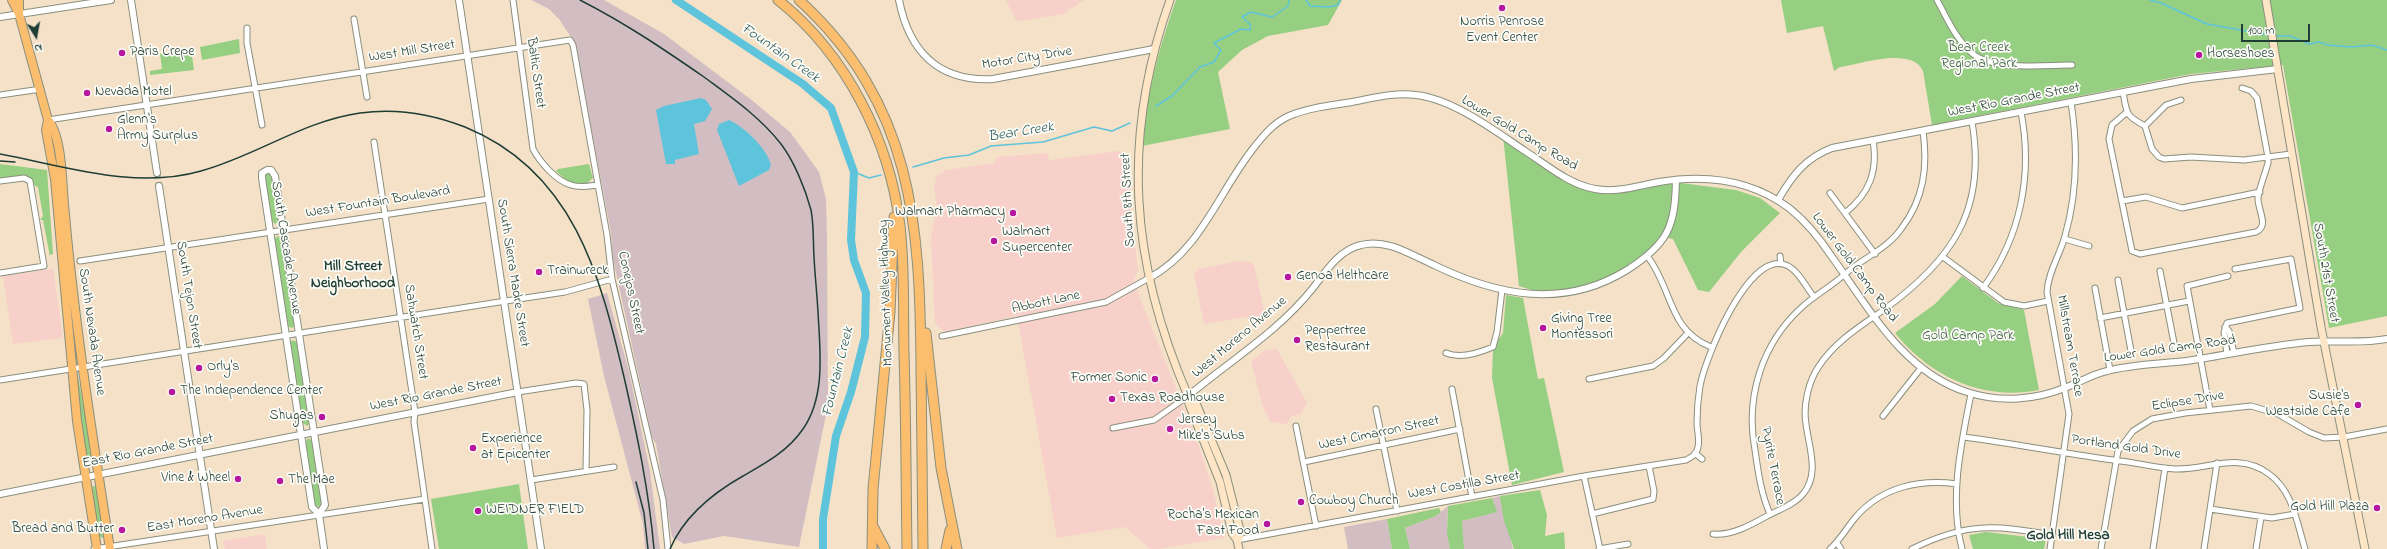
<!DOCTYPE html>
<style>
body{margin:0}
#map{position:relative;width:2387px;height:549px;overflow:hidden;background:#f4e1c7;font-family:"Indie Flower",sans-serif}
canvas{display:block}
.north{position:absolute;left:16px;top:16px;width:40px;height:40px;-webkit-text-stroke:3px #fdfcf7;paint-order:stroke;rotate:169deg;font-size:11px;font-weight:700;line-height:16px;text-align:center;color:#1f3d34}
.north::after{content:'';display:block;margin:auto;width:14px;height:18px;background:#1f3d34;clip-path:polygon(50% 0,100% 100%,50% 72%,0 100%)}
.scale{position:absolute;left:2241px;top:24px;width:69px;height:18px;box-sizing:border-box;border:2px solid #1f3d34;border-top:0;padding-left:5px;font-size:12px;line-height:14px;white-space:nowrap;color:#1f3d34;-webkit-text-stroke:3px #fdfcf7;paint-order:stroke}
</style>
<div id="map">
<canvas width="2387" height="549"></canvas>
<div class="north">N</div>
<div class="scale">100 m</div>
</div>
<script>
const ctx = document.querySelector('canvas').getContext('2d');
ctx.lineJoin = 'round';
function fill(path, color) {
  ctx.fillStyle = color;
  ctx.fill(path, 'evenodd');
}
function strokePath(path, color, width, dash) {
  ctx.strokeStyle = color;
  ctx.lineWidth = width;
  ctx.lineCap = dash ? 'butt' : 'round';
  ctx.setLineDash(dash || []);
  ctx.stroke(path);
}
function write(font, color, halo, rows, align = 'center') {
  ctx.font = font + ' "Indie Flower",sans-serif';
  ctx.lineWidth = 3.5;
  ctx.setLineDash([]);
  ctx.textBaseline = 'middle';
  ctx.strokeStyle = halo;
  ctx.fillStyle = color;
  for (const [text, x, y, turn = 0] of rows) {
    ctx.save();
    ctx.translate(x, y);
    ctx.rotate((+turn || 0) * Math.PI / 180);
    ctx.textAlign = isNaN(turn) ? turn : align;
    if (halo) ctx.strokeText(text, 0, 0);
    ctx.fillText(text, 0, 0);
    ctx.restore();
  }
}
fill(new Path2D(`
 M1006 0H1084L1063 14 1020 21 1016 20Z
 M1119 151 1128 156 1130 162 1132 220 1138 271 1133 281 1199 446 1214 494 1224 538 1158 549H1150L1125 527 1057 538 1017 316 945 332 935 324 931 237 937 207 934 187 937 175 946 170 994 163 997 157 1048 153 1049 160Z
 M1239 261 1250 262 1254 265 1265 314 1253 318 1246 317 1204 324 1194 275 1198 269Z
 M53 269 63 338 13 344 3 276Z
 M1277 349 1307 403 1300 414 1291 416 1287 424 1270 422 1263 407 1251 361 1266 350Z
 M265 534 267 549H225L223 541Z`), '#f7d0ca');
fill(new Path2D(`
 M531 0H604L664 34 753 101 790 132 819 172 826 199 827 238 828 405 799 547 724 536 684 544 672 537 656 444 652 437 613 259 611 233 575 43 559 19 549 9Z
 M607 293 629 371 650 471 660 549H645L643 524 604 376 588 299Z
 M1500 496 1513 549H1463L1462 521 1496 512 1492 498Z
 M1448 506 1447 528 1450 549H1410L1405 528 1436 516Z
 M1387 519 1392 549H1348L1344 527Z`), '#d2bec2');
fill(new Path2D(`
 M1176 0H1342L1328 25 1268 36 1242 50 1218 72 1230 129 1142 146C1146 95 1159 48 1176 0Z
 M1781 0H2387V316L2329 328 2283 65 2191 74 1932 125 1923 71C1912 46 1860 64 1840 67L1834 71 1823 26 1787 33Z
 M239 39 240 53 202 60 200 47Z
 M191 48 194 70 150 75V71L162 69 160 54Z
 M1503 136 1583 186 1615 190 1665 181 1736 190 1760 198 1780 213 1741 252 1709 292 1698 290 1673 239 1665 237 1660 245 1605 283 1544 294 1519 286Z
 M0 164 47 170 53 254 50 255V257L43 220H40L43 216 38 187 35 186 32 179 22 175 0 179Z
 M589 164 593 178 585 185 567 181 556 171 558 169Z
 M267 173 272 175 279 221 275 224 272 221 264 176Z
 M278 236 281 238 295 325 292 328 287 326 274 239Z
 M1962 276 1998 303 2024 310 2039 390C1982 401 1931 377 1895 333L1935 304Z
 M1506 295 1523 298 1538 379 1544 378 1564 472 1512 485 1492 378 1493 347 1503 333Z
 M293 340 297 342 310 423 307 426 303 423 290 343Z
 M78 377 83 403 87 413 93 464 89 465 86 462 76 378Z
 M308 438 313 441 322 504 319 507 315 505 305 443Z
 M519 484 528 549H439L431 499Z
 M93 486H97L104 536 102 538 98 535 90 490Z
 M1540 490 1547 515 1545 536 1564 532 1565 549H1514L1504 521 1500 496Z
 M1492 498 1497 512 1462 521 1464 549H1450L1447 533 1448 506Z
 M1439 508 1441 512 1436 516 1405 528 1410 549H1392L1387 519Z
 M1986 532 2046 539 2044 549H1973L1969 535Z`), '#96cf82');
fill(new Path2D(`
 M701 98 706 100 712 109 705 121 694 124 699 154 675 160V164H666L656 110 664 106Z
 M729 120C744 127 767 148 771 165L769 170 739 186 717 130 719 124Z`), '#5ec4db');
strokePath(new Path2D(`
 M1306 0 1310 6 1329 7 1338 5 1340 0
 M2150 0 2161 3 2207 24 2269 35
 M2275 36H2290L2309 44 2319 42 2328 45 2351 47 2372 45 2387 50
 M1156 106 1172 96 1200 67 1214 62 1221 50 1214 43 1241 29 1250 30V24L1242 17 1251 12 1272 17 1288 6 1289 0
 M913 167 944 158 969 155 991 146 1043 142 1094 127 1112 131 1130 123
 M854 172 869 178 881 175`), '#5ec4db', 1.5);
strokePath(new Path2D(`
 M676 0 803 84 831 108 854 172 851 240 854 260 866 293 865 337 851 392 836 436 823 519V549`), '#5ec4db', 8);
strokePath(new Path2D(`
 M157 173 159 186`), '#c9c0aa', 6, [6, 3]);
const minor = new Path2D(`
 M513 0 533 149C540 162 556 181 571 185 580 188 589 186 598 185
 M1937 0C1947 18 1956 40 1973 54 1995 71 2045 65 2072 65
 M354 19 367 97
 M247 28V43L262 125
 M2123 92C2127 114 2125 115 2145 126L2152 149 2159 157 2164 159 2191 157 2244 160 2291 154
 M0 95 41 89
 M2127 112 2112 125 2109 139 2132 251 2140 254 2256 232C2270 226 2257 209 2258 197 2260 186 2265 174 2268 163V157L2257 98 2251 91 2242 88
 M48 120 570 40 573 45 607 235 612 279 663 500 668 549
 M2145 126 2166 105 2181 100
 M374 142 415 412 414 422 432 549
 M0 181 24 178 30 181 44 266 0 273
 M1830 193 1875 254
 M2122 201 2146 197 2182 208 2260 192
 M1845 213C1870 193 1878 171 1873 140
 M2065 239 2089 246
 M1780 256 1781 264
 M1648 257C1673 290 1668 330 1711 347
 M1943 257 2004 302 2024 306 2048 301
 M80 261 489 199
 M2160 271 2175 348
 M2118 280 2131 351
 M1983 288C2021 237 2033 174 2021 112
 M2095 288 2110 370
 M2100 318 2189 301
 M2225 327 2229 331 2234 353
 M942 336 1106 302 1149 278
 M1446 353C1460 359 1479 353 1493 347L1497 332 1502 290
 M2227 354 2224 332 2227 323 2300 308 2291 259 2235 269
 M1589 379 1653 366 1664 358 1688 333
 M0 380 525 298 565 292 612 279
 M1452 389 1472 497
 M518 392 576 383 584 384 587 410 586 471
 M1376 409 1397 511
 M2210 410 2187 286 2228 276
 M1883 416 1921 368
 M1296 426 1316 526
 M1113 428 1154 420 1188 396
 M1964 437C2016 444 2068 454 2120 461 2138 463 2157 468 2175 469 2208 470 2239 451 2269 474 2293 491 2297 523 2305 549
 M1695 453 1702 459
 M1304 462 1460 429
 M1584 476 1600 549
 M531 480 614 467
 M2210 509 2272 518 2295 514
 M1592 514 1653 499 1654 491 1649 466
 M1770 514C1761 494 1758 471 1755 450 1745 397 1762 343 1802 307 1815 295 1832 286 1845 274 1863 258 1887 249 1901 229 1924 199 1928 167 1923 131
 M1713 534C1731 536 1751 525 1767 516 1778 510 1794 505 1803 494 1820 474 1809 448 1806 424 1803 406 1808 382 1819 366 1835 342 1859 327 1882 311 1952 261 1987 210 1972 122
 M1237 540 1584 476 1686 460C1692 457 1697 454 1698 447 1700 440 1697 430 1697 423 1697 410 1698 398 1700 386 1705 359 1748 250 1786 265 1798 270 1806 287 1814 297
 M1837 543 1841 549
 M94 549 425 499
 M1599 549 1628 544
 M1830 549C1840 540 1846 529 1855 518 1881 487 1919 479 1957 484
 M1912 549C1966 522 1995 525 2053 535
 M1962 549C1949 499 1961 444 1971 394
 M2050 549 2069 414 2047 292C2048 272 2060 255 2065 236 2078 191 2078 148 2071 102
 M2101 549 2118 451 2133 431 2152 419 2185 413 2251 406 2278 414 2309 432 2324 438 2344 437 2387 429
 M2153 549 2165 468
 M2204 549 2217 463
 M2256 549 2261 517`);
const tertiary = new Path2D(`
 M131 0 157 173
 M459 0 541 549
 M899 0C909 51 938 82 993 79L1154 49
 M0 17 111 0
 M159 186 214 549
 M1778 200C1792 176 1805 158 1832 148L2191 79 2278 69
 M1149 278C1199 252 1218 194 1252 150 1262 137 1273 123 1289 116 1308 108 1331 105 1352 102 1373 98 1395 92 1416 95 1453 99 1495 131 1525 151 1547 165 1568 184 1595 189 1617 193 1637 186 1659 182 1706 174 1750 179 1789 208 1807 222 1820 239 1832 257 1869 308 1903 372 1967 392 2000 403 2036 400 2067 387 2080 382 2093 374 2107 371 2132 364 2160 364 2186 361 2226 355 2267 346 2308 342 2334 340 2361 344 2387 339
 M1188 396C1230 361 1279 331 1313 288 1326 271 1339 250 1361 245 1387 238 1411 255 1434 265 1498 296 1564 309 1627 270 1668 244 1675 227 1676 180
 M0 494 518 392
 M319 514 325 505 275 176 271 170H267L262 173V178L312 507 319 514 324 549`);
const secondary = new Path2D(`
 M1170 0C1121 138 1130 262 1188 396L1189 404 1220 482 1232 533 1237 540 1239 549
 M2266 0 2321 327 2365 549
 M1188 396 1196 403 1226 475 1240 530V537L1237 540`);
const primary = new Path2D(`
 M12 0 19 14 48 120 46 130 55 179 77 421 97 549
 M19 0V14
 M48 120C62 136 62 182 64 204 74 320 92 434 110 549`);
const motorway = new Path2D(`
 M778 0C846 54 890 141 900 226 905 268 903 311 904 353 906 418 906 484 907 549
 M799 0C913 104 920 224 921 368 922 428 922 489 923 549
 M926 333 941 468 957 549
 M874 528 885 549
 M872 549 873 489 890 312 894 217
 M946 549 950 530`);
strokePath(minor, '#8a8f7e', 7);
strokePath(tertiary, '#8a8f7e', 8);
strokePath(secondary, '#8a8f7e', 9);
strokePath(primary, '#8a8f7e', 10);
strokePath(motorway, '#8a8f7e', 11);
strokePath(minor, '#fff', 5);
strokePath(tertiary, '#fff', 6);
strokePath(secondary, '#fde5c5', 7);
strokePath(primary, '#fbbe6e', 8);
strokePath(motorway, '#fbbe6e', 9);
strokePath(new Path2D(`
 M580 0C625 23 662 48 704 77 731 97 760 117 781 144 794 161 805 188 811 210 814 225 813 242 814 257 815 276 817 294 818 312 820 350 826 396 803 429 788 451 766 463 743 476 713 493 684 516 670 549
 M0 154C65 166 135 190 201 171 256 156 303 121 360 113 395 108 432 114 465 127 573 171 600 274 624 377 637 434 649 491 654 549
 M0 161 15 162
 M636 482 644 513 648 549`), '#1f3d34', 1.5);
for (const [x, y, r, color] of [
 [1502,8,4,"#b5179e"],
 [122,53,4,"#b5179e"],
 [2199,55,4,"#b5179e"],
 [87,93,4,"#b5179e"],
 [109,129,4,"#b5179e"],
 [1013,213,4,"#b5179e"],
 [994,241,4,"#b5179e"],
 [539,272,4,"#b5179e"],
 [1288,277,4,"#b5179e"],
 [1543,328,4,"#b5179e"],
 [1297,340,4,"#b5179e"],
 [199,368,4,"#b5179e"],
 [1155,379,4,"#b5179e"],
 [172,392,4,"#b5179e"],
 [1112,399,4,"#b5179e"],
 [2358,405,4,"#b5179e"],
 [322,417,4,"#b5179e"],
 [1170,429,4,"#b5179e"],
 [473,448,4,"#b5179e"],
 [238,479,4,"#b5179e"],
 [280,481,4,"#b5179e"],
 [1301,502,4,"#b5179e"],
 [2377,508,4,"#b5179e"],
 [478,511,4,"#b5179e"],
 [1267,524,4,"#b5179e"],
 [122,530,4,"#b5179e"]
]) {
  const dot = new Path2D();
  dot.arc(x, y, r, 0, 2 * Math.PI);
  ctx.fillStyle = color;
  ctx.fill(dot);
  strokePath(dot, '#fdfcf7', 1.5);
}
write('14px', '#1f3d34', '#fdfcf7', [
 ["Norris Penrose",1502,23,"center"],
 ["Event Center",1502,39,"center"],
 ["Paris Crepe",130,53],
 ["Horseshoes",2207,55],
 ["Nevada Motel",95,93],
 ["Glenn's",117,121],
 ["Army Surplus",117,137],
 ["Walmart Pharmacy",1005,213,"right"],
 ["Walmart",1002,233],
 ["Supercenter",1002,249],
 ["Trainwreck",547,272],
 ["Genoa Helthcare",1296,277],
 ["Giving Tree",1551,320],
 ["Montessori",1551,336],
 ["Peppertree",1305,332],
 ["Restaurant",1305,348],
 ["Orly's",207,368],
 ["Former Sonic",1147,379,"right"],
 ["The Independence Center",180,392],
 ["Susie's",2350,397,"right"],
 ["Westside Cafe",2350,413,"right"],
 ["Texas Roadhouse",1120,399],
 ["Shugas",314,417,"right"],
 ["Jersey",1178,421],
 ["Mike's Subs",1178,437],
 ["Experience",481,440],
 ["at Epicenter",481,456],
 ["Vine & Wheel",230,479,"right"],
 ["The Mae",288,481],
 ["Cowboy Church",1309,502],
 ["Gold Hill Plaza",2369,508,"right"],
 ["WEIDNER FIELD",486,511],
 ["Rocha's Mexican",1259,516,"right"],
 ["Fast Food",1259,532,"right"],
 ["Bread and Butter",114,530,"right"]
], 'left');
write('14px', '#3d6248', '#fdfcf7', [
 ["Bear Creek",1979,49],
 ["Regional Park",1979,65],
 ["Gold Camp Park",1968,337]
]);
write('14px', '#1f3d34', '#fdfcf7', [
 ["West Mill Street",412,52,-9],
 ["Motor City Drive",1027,59,-9],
 ["Baltic Street",535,73,82],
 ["West Rio Grande Street",2014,101,-11],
 ["Lower Gold Camp Road",1519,134,31],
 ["South 8th Street",1129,200,-93],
 ["West Fountain Boulevard",378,203,-9],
 ["South Cascade Avenue",285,248,81],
 ["Lower Gold Camp Road",1854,268,53],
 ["South Sierra Madre Street",512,273,81],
 ["South 21st Street",2325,273,80],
 ["Conejos Street",630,293,78],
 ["Monument Valley Highway",887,293,-92],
 ["South Tejon Street",188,295,81],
 ["Abbott Lane",1046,303,-12],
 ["South Nevada Avenue",91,332,82],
 ["Sahwatch Street",415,332,81],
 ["West Moreno Avenue",1240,338,-40],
 ["Millstream Terrace",2069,346,80],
 ["Lower Gold Camp Road",2170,350,-8],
 ["West Rio Grande Street",436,395,-11],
 ["Eclipse Drive",2188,402,-9],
 ["West Cimarron Street",1379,434,-12],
 ["Portland Gold Drive",2126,448,8],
 ["East Rio Grande Street",148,452,-11],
 ["Pyrite Terrace",1772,466,79],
 ["West Costilla Street",1464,486,-10],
 ["East Moreno Avenue",205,520,-9]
]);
write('italic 15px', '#2f5f5e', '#fdfcf7', [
 ["Fountain Creek",780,54,35],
 ["Bear Creek",1021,133,-9],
 ["Fountain Creek",839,372,-76]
]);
write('bold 15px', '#1f3d34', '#fdfcf7', [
 ["Mill Street",353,268],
 ["Neighborhood",353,285],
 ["Gold Hill Mesa",2068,537]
]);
</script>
